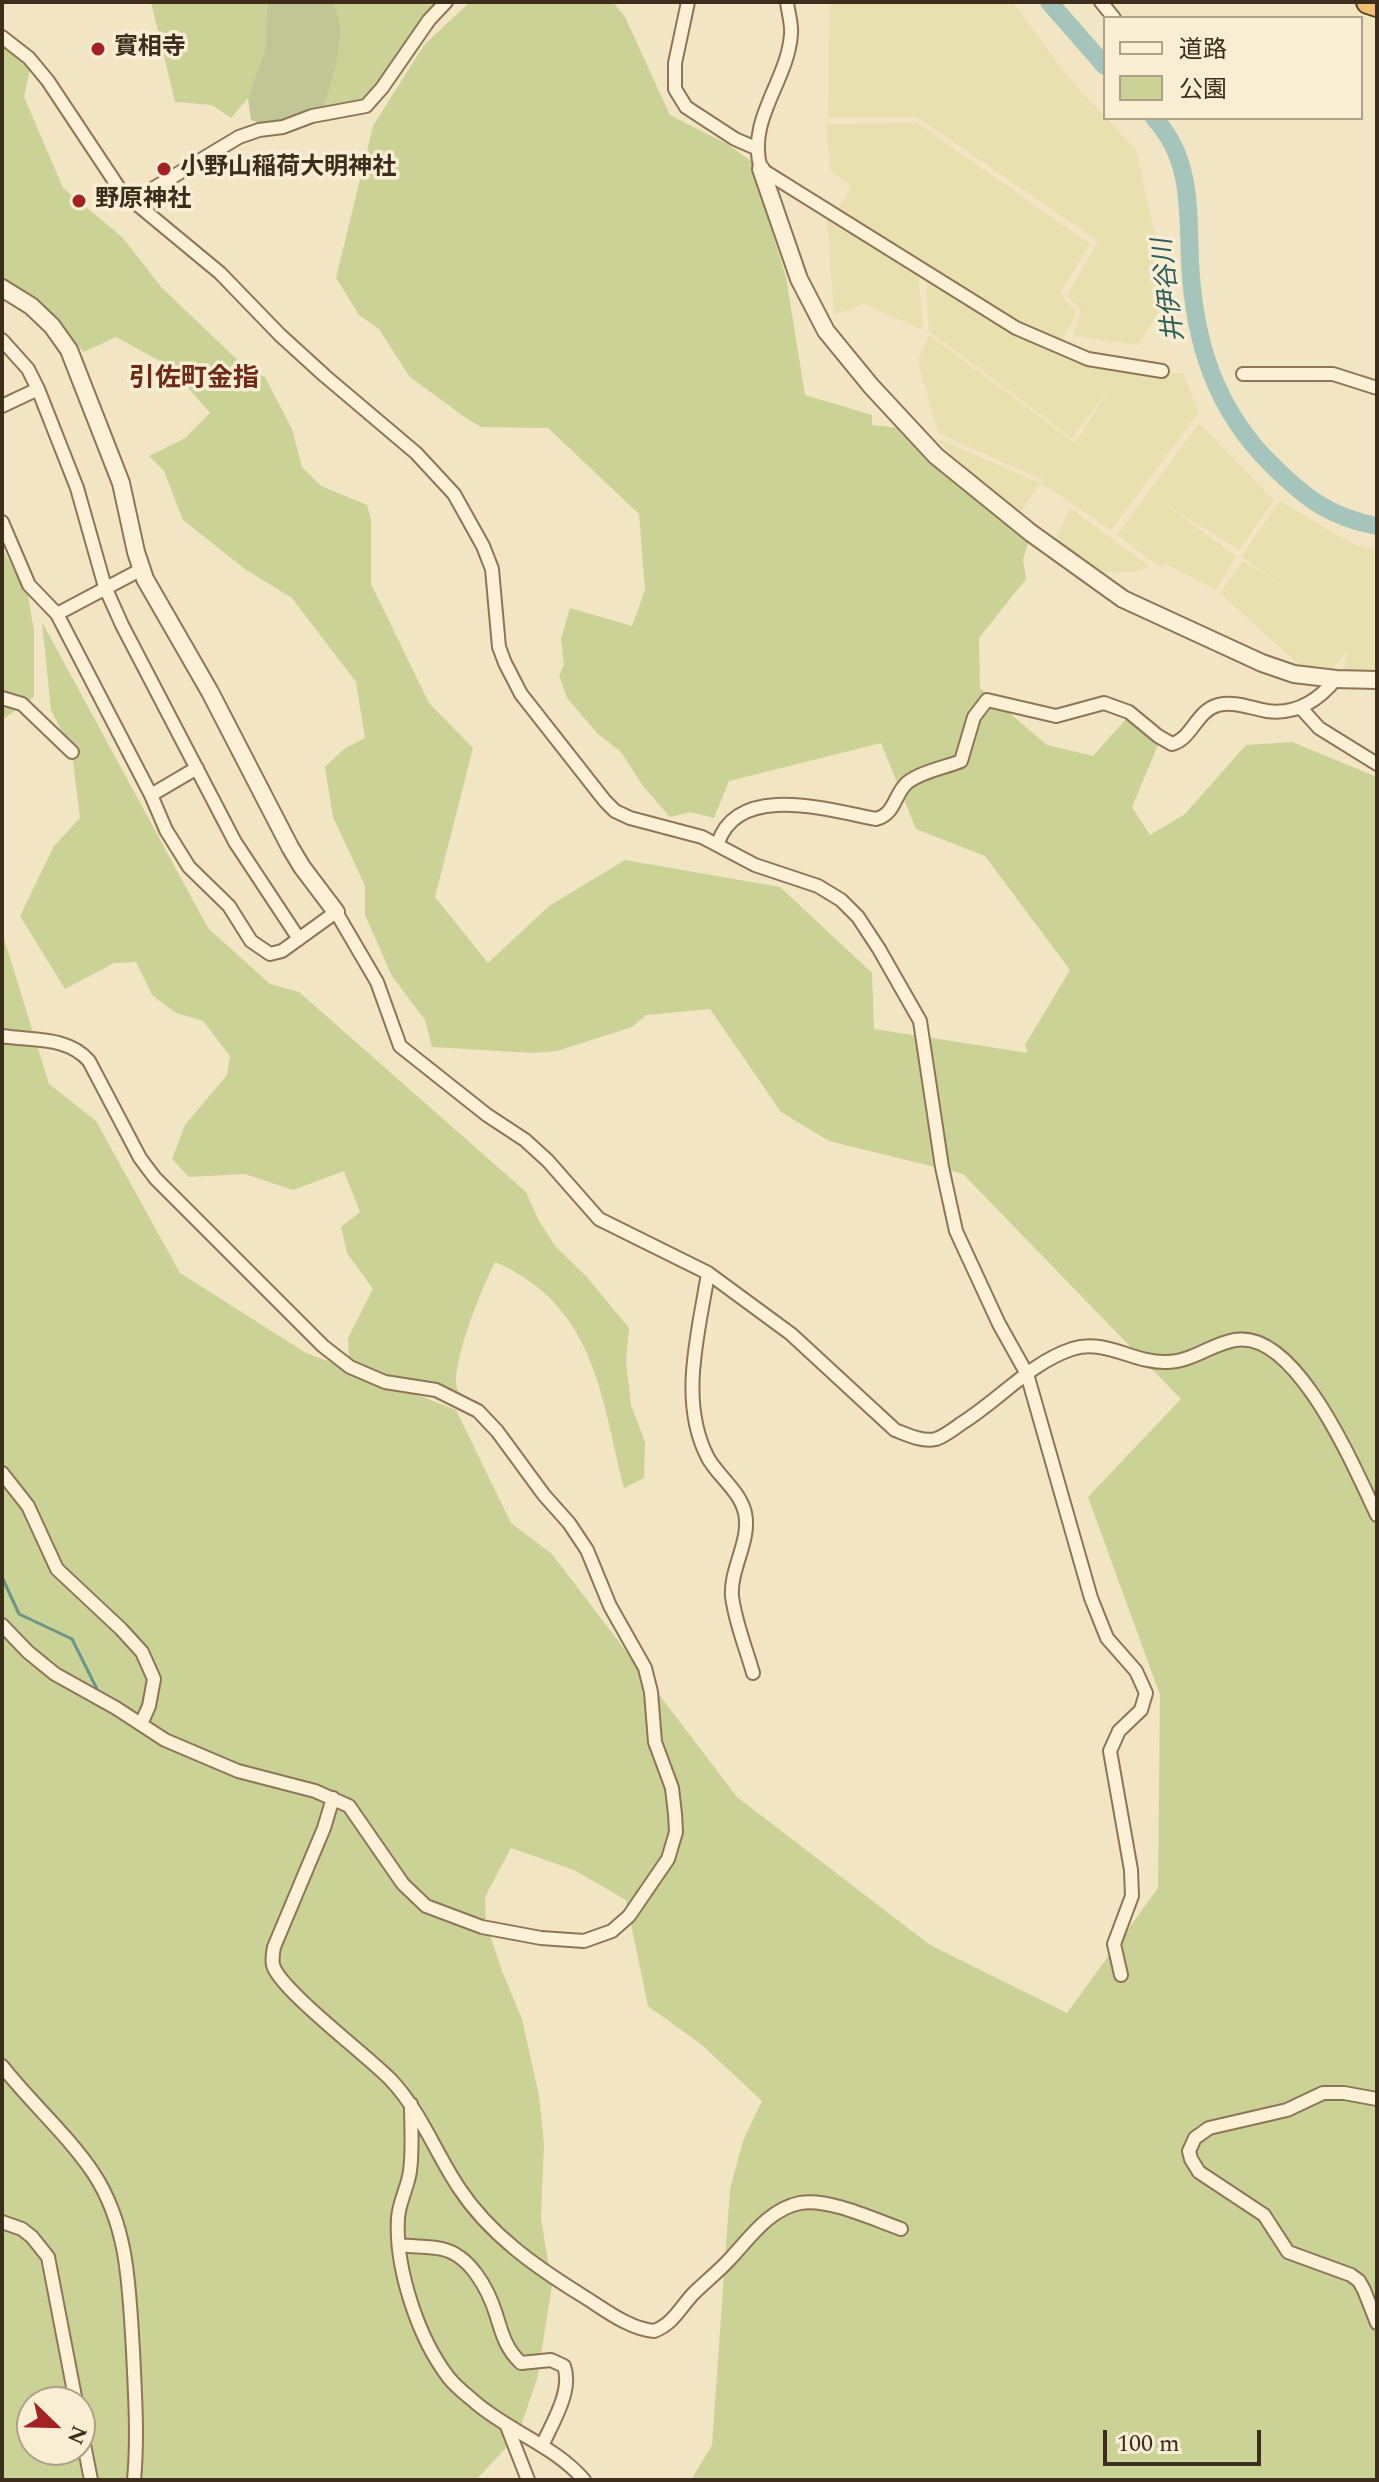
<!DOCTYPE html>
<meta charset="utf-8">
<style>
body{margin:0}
#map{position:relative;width:1379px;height:2482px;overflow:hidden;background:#f2e5c3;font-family:Spectral,"Noto Sans JP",serif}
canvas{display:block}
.frame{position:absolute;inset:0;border:4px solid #3d2d1d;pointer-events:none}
.legend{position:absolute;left:1103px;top:16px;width:260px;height:104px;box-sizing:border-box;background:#f9eed3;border:2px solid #aea18a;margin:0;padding:10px 14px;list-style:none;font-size:24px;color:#3d2d1d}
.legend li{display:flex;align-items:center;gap:16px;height:40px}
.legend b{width:40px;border:2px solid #aea18a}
.north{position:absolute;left:16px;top:2386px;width:80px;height:80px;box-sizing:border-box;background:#f9eed3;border:2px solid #aea18a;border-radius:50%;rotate:113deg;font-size:22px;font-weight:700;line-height:32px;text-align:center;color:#3d2d1d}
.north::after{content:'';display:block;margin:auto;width:28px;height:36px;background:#a42221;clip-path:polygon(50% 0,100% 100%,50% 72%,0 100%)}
.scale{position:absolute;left:1103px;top:2430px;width:158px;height:36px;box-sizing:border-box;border:4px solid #3d2d1d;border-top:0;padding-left:10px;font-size:24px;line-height:28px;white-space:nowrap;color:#3d2d1d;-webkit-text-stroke:6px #f9eed3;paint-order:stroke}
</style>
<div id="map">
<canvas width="1379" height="2482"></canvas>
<div class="frame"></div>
<ul class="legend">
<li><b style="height:10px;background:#fcf1d7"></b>道路</li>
<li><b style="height:22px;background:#cad295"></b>公園</li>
</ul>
<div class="north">N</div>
<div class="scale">100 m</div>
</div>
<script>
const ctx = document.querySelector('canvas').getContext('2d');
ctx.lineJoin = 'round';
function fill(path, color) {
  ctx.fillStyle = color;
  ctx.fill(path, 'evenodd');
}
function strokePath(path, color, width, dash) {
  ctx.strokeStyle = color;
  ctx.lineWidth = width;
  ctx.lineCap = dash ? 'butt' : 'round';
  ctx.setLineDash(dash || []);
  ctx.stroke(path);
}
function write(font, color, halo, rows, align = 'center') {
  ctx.font = font + ' Spectral,"Noto Sans JP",serif';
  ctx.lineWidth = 7;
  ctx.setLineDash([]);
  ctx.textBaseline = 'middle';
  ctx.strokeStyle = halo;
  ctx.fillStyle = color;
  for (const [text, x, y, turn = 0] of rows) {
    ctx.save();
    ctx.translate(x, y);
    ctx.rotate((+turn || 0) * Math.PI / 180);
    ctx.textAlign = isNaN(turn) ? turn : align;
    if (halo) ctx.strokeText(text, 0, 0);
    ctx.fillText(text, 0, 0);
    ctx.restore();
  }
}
fill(new Path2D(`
 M829 2H1013L1067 76 1136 150 1162 267 1161 284 1165 302 1138 345 1073 336 1081 311 1067 296 1098 241 917 117 828 118Z
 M917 123 1090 244 1060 293 1076 313 1063 339 1029 329V336L1120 371 1183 373 1199 412 1111 530 1041 483 1017 516 934 437 1040 483 1043 480 938 433 918 361 929 335 1075 443 1110 387 1072 438 929 331 925 271 918 268 923 330 864 304 834 315 827 219 904 260 835 215 851 186 830 170 826 124Z
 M1199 423 1274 500 1239 550 1165 504 1236 556 1216 590 1167 564 1158 566 1117 535Z
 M1280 501 1356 546 1377 549V680L1342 679 1348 650 1333 668H1303L1220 593 1243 561 1282 585 1241 556Z
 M1070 508 1150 567 1133 572 1094 573 1056 539Z`), '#e9e0af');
fill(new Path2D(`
 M151 2H269L265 50 248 98 231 118 212 105 175 102Z
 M330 2H449L366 106 323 109 340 44Z
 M470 2H613L625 17 670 115 727 144 757 165 768 218 786 277 805 395 872 415V425L898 428 927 454 958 474 988 509 1029 539 1023 560 1026 579 979 638 980 688 1047 745 1093 756 1127 718 1158 745 1132 807 1150 835 1185 814 1246 745 1292 742 1377 777V2480H691L712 2445 730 2189 743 2141 762 2101 702 2045 648 2006 626 1900 574 1870 511 1848 485 1897 486 1923 502 1971 522 2019 539 2096 544 2144 541 2218 552 2286 537 2379 518 2435 476 2480H2V932L49 1084 96 1121 180 1273 306 1353 372 1377 349 1359 348 1338 373 1289 347 1253 341 1227 360 1212 344 1171 293 1190 245 1174 189 1177 172 1159 185 1125 227 1075 230 1056 203 1021 176 1013 152 995 136 962 114 963 65 989 20 916 54 846 80 818 72 752 51 710 42 622 208 928 270 984 299 992 526 1192 538 1219 555 1246 586 1276 629 1328 626 1361 631 1405 645 1442 644 1478 624 1488C601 1396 595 1305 495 1262 483 1285 451 1363 457 1388 459 1393 463 1399 466 1404L380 1380 456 1410 511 1523 552 1554 737 1797 930 1945 1067 2013 1158 1888 1160 1695 1088 1497 1181 1399 963 1174 829 1141 781 1112 710 1009 646 1015 632 1027 557 1051 533 1053 432 1047 425 1020 392 976 365 915V886L333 817 325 767 344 749 365 738 356 682 292 598 245 569 183 520 164 471 149 456 185 438 210 413 169 366 116 337 84 352 27 298 2 285V46L30 69 24 97 63 188 122 237 162 288 248 370 265 377 292 429 302 467 321 486 367 505 371 520V584L429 703 473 748 435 897 488 963 549 906 625 860 780 887 872 973 874 1029 1028 1053 1025 1045 1070 970 985 856 916 829 881 743 729 781 714 818 690 812 670 817 643 786 621 752 597 733 567 698 559 675 564 665 561 639 570 608 632 626 645 590 639 514 548 428 481 427 463 416 409 376 379 329 359 315 336 278 373 126 424 45ZM32 2402H80V2450H32Z
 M2 548 28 596 34 630V697L2 720Z`), '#cad295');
fill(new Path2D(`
 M268 2H331C352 32 331 78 323 109L268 126 251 120 248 98 265 50Z`), '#c0c695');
strokePath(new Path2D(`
 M2 1577 19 1614 72 1639 100 1695`), '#6b948a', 3);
strokePath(new Path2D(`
 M1049 2 1105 66
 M1154 118C1192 158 1188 211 1190 262 1194 341 1215 410 1273 466 1305 498 1332 518 1377 526`), '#a5c5bc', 18);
const minor = new Path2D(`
 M688 2 675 63V89L686 107 735 139 758 149
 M787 2C788 12 792 24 791 34 788 81 746 120 761 169L1016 328 1088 359 1162 371
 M1101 2 1114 18
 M2 37 29 58 48 81 121 191 220 273 280 335 325 376 416 453 454 494 483 546 492 569 499 647 505 663 521 694 605 801 615 811 630 818 702 837 755 865 818 886 841 900 858 917 879 949 920 1021 942 1167 956 1231 999 1324 1027 1374 1091 1598 1107 1638 1136 1671 1146 1693 1141 1710 1119 1731 1110 1751 1131 1870 1132 1896 1114 1944 1121 1975
 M134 200 239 137 259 130 283 127 312 116 366 106 382 88 429 20 446 2
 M2 340 28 369 38 389 77 488 105 587 122 625 235 842 299 939
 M1243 374H1333L1377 388
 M2 406 38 389
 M2 522 29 585 57 614 151 795 166 830 189 867 229 906 251 941 270 954 282 951 336 912 377 982 400 1046 487 1115 525 1140 548 1161 599 1219 708 1273 791 1334 895 1430C908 1435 922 1442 936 1439 945 1436 955 1428 962 1423 999 1400 1030 1363 1072 1349 1105 1338 1133 1363 1166 1362 1192 1362 1211 1344 1235 1340 1297 1329 1355 1470 1377 1515
 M57 614 142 569
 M2 698 22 704 72 752
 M1301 708 1319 728 1377 764
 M151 795 197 768
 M718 843C738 782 829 810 876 819 896 814 894 793 908 782 923 771 944 768 961 761L974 717 987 700 1056 716 1104 703 1129 712 1158 736 1172 744C1192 739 1196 711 1218 705 1235 701 1250 708 1267 711 1296 715 1318 701 1336 679
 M2 1036C32 1041 68 1036 89 1061L140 1158 155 1178 323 1346 350 1367 385 1382 436 1390 478 1411 497 1431 544 1495 569 1523 587 1550 610 1606 645 1668 651 1692 655 1742 672 1788 675 1814 676 1832 668 1859 629 1916 612 1931 584 1941 541 1938 482 1927 426 1906 403 1884 349 1806 315 1791 238 1771 165 1740 116 1708 55 1674 28 1652 2 1625
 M708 1273C699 1332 678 1401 708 1458 718 1476 740 1491 745 1513 751 1541 730 1568 732 1596 735 1622 746 1648 753 1673
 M2 1473 28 1506 57 1569 121 1629 142 1652 154 1679 149 1706 141 1724
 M333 1798 324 1828 274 1947C273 1952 272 1959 273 1965 279 1989 368 2056 391 2080 421 2112 435 2152 459 2188 490 2235 536 2267 583 2296 604 2309 629 2329 654 2331 673 2324 680 2308 693 2294 705 2282 718 2272 729 2260 749 2239 769 2209 800 2203 829 2198 873 2219 901 2229
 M2 2066C31 2103 68 2135 94 2174 129 2228 129 2289 133 2351 135 2394 138 2437 134 2480
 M1377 2099 1344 2093H1323L1287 2110 1209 2128 1195 2138 1189 2151 1191 2159 1199 2172 1264 2215 1288 2252 1351 2275 1359 2281 1364 2290 1377 2323
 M411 2104C411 2126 413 2149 410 2171 408 2187 399 2202 398 2218 395 2268 418 2338 449 2378 457 2388 467 2395 476 2403 510 2432 555 2446 584 2480
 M2 2222 22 2229 32 2237 48 2257 76 2402
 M399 2245C413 2247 429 2246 442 2249 470 2255 488 2289 496 2314 502 2334 506 2349 521 2363L551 2360 564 2366C573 2391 552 2423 542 2446
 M80 2424 91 2480
 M507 2426 528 2480`);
const tertiary = new Path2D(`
 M761 169 799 279 826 331 871 386 936 456 1031 533 1123 599 1262 663 1294 674 1336 679 1377 680
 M2 288 31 306 52 326 69 350 121 483 136 552 145 579 210 692 290 847 302 867 336 912`);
const trunk = new Path2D(`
 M1368 2 1377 5`);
strokePath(minor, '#8f7557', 16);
strokePath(tertiary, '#8f7557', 20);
strokePath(trunk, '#5c432c', 26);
strokePath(minor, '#fcf1d7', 12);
strokePath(tertiary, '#fcf1d7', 16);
strokePath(trunk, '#f1c072', 22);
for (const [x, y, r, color] of [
 [98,49,8,"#a42221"],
 [164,169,8,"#a42221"],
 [79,201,8,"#a42221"]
]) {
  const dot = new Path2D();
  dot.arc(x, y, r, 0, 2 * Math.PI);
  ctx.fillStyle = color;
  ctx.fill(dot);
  strokePath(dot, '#f9eed3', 3);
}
write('bold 24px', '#3d2d1d', '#f9eed3', [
 ["實相寺",114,49],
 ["小野山稲荷大明神社",180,169],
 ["野原神社",95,201]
], 'left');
write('italic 26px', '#2b5e5b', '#f9eed3', [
 ["井伊谷川",1171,290,-97]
]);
write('bold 26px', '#6e2b18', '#f9eed3', [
 ["引佐町金指",194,381]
]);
</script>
